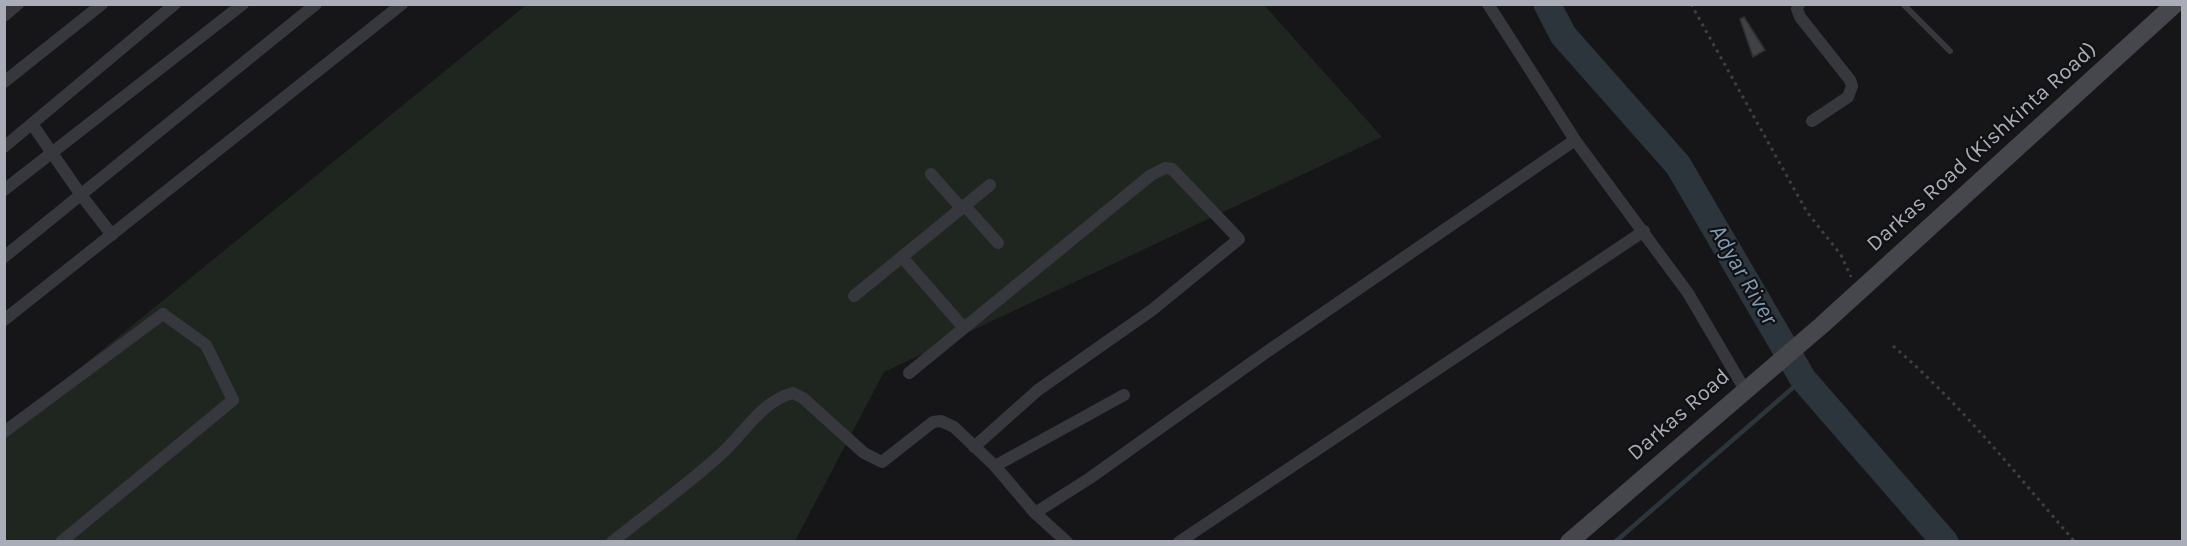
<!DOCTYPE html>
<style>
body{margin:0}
#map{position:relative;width:2187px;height:546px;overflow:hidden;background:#161618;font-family:Karla,sans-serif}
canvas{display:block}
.frame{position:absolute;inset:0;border:6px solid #a8adb8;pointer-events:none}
</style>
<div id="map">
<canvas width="2187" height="546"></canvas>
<div class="frame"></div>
</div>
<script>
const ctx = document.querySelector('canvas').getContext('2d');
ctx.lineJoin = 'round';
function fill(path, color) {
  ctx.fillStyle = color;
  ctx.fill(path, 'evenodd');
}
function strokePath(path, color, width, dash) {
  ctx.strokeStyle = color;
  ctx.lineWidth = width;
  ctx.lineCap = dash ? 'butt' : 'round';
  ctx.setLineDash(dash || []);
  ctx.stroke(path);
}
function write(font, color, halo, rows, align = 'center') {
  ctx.font = font + ' Karla,sans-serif';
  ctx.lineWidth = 4.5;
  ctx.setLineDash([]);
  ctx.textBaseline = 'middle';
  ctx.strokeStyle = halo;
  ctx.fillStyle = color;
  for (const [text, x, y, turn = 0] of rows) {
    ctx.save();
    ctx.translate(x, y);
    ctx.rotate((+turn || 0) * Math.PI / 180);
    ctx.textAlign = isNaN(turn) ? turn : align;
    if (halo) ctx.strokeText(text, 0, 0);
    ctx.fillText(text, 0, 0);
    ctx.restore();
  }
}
fill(new Path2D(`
 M526 5H1264L1382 137 884 372 795 541 5 542V429Z`), '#1e261f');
strokePath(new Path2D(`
 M1615 542 1803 379`), '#2c353c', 4.5);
strokePath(new Path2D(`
 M1547 4 1563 35 1678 165 1803 379 1945 542`), '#2c353c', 27);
const building = new Path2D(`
 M1744 17 1765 50 1753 57 1740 19Z`);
fill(building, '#404145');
strokePath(building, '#303034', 1.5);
strokePath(new Path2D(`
 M1691 4 1807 212 1841 255 1851 277
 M1893 346C1961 404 2016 474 2075 542`), '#3d3f44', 3, [3, 4.5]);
strokePath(new Path2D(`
 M1903 4 1950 51`), '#37383d', 6);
strokePath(new Path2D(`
 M1488 4 1575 140 1688 293 1745 390
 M1799 4 1797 9 1800 17 1850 80 1852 86 1848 97 1812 121
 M4 16 18 4
 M4 82 102 4
 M32 124 81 195 112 235
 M4 147 175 4
 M931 174 961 208
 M4 190 243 4
 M964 205 998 243
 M4 257 316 4
 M902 257 964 328
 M854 296 990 185
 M4 320 402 4
 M909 373 1151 175 1165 168 1172 169 1239 239 1152 310 1038 390 974 447
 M4 432 163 314 206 345 233 400 61 542
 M995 466 1124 395
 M1035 513 1090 478 1268 351 1575 140
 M612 542C648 513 686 486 720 455 744 434 761 401 793 393L803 398 864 453 882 462 933 422 941 421 954 427 995 466 1035 513 1067 542
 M1179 542 1644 231`), '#37383d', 12);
strokePath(new Path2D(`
 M1569 542 1822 325 2175 4`), '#45474d', 18);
write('22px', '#a8adb8', '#111113', [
 ["Darkas Road (Kishkinta Road)",1982,147,-42],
 ["Darkas Road",1679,415,-41]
]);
write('italic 24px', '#7f9bb3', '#111113', [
 ["Adyar River",1743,275,60]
]);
</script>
